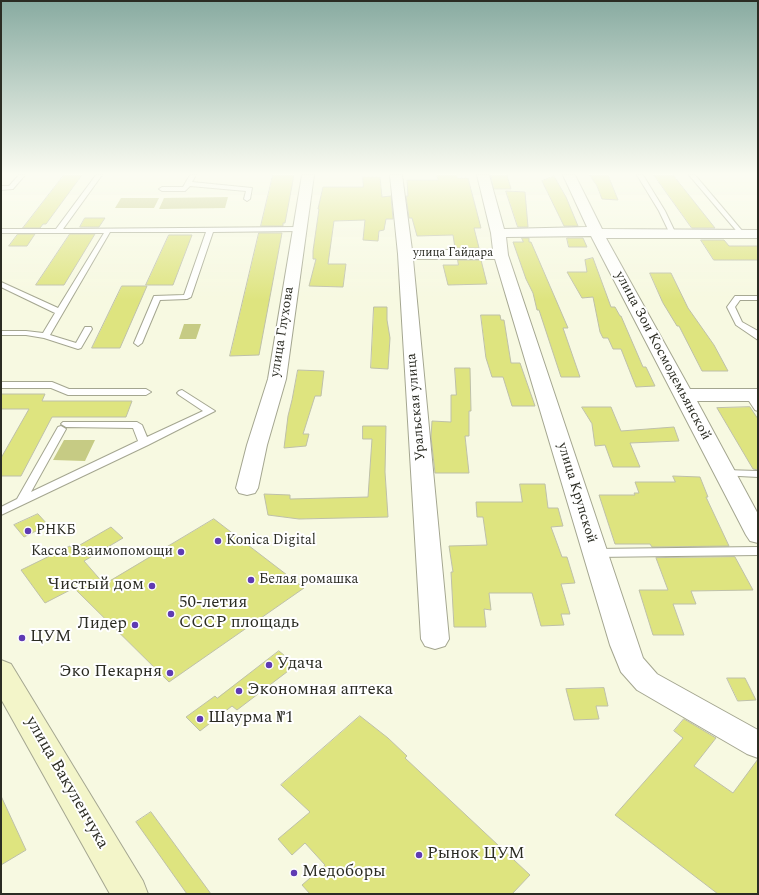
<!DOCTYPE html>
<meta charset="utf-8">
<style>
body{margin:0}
#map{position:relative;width:759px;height:895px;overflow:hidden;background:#f7f9e1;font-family:Spectral,serif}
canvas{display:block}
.frame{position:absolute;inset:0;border:2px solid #2b2c23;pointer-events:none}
</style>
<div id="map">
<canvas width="759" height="895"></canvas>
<div class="frame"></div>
</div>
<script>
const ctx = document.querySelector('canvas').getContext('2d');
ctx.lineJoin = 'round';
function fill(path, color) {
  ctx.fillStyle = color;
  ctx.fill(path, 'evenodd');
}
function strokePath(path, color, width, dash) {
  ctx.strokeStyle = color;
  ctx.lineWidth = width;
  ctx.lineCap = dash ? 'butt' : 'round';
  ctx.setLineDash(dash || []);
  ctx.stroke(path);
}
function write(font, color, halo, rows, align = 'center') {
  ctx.font = font + ' Spectral,serif';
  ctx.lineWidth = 4;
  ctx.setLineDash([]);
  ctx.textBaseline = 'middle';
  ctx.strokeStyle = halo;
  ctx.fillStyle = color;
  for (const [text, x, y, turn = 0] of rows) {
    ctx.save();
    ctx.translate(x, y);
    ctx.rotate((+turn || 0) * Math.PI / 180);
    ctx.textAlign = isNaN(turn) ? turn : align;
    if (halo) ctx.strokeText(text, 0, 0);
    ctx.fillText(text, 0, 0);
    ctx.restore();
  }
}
fill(new Path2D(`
 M228 197 225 208 159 209 164 198Z
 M121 198H159L154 208H115Z
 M184 324H201L196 339H179Z
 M64 440H95L85 461 53 460Z`), '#c6cb84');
const building = new Path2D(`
 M64 175H82L46 224H43L40 228H23Z
 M273 175H294L285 223H283V226H261Z
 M437 175H457V178H468L481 228H474L479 248H455L453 235 417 236 412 218H409L406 196H408L407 180H438Z
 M491 175H507L511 189H494Z
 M590 175H608L618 200 602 199 597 186Z
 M654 175H673L715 228H692Z
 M554 176 566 197 578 226H564L542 181Z
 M363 177H380L382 197 391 196 393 219H386L384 230 379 231 378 241 363 240 365 220 334 221 328 264H346L343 287 309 286 316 259H313V251L319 209H318L323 187H363Z
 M506 191 525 192 528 227H518Z
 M85 218H105L99 227H80Z
 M259 233H282L259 355 230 356Z
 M18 234H35L27 246H9Z
 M70 234H95L64 285H36Z
 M169 235H192L173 285H146Z
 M522 238H529V242H531L568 328H563L580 377H561L539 310H537L533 293 526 279 513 242H523Z
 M567 238H583L587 247H569Z
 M701 240H724L729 246H758V260H714Z
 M593 258 611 307H615L620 316H621L643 367H646L655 386 636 387 621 349H613L608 338H603L600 332 593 297 582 298 567 272H587L585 260Z
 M458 260H481L487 284 448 285 443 265H458Z
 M650 273H671L688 308 714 345 728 371H702L679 326H677L663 303Z
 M122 286H147L120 348H92Z
 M374 307H387V320L390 338 388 369 371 368Z
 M481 315H500L501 320H504L511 363H520L535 406H512L503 377H492L486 358Z
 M455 368H470L471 411H469V436H465L469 473H435L431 437 432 421 451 422V395H456Z
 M298 370 324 371 321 396H315L303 434H309L306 446 284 448 288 416 292 400Z
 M1 394H45L42 401H132L126 417H52L21 476H1V458L29 409H1Z
 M582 407H611L621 431 674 427 679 441 630 443 640 467H613L605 445 595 446 592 424Z
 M750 407 758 419V470L753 469 717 408Z
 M363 426H386L385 472 388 517 299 519 268 515 264 494 290 495V499L368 497 372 439H363Z
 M673 476 700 477 708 497H706L729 546 652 547 650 544H615L599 495H635L634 493H639L635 482H675Z
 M520 484H545L548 508H558L563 526 551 527 562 557H567L575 583 561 584 570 614H561L564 625 541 626 532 593H489L491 610 484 609 486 627H454L451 572H453L449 546 487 545 483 517H477L476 502H522Z
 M38 514 48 525 24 537 14 525Z
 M214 519 304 588 169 682 74 588 45 603 21 570 70 546 73 549 111 527 123 538 84 561 104 584Z
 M735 557 753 590 691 591 696 604H673L684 635H653L639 590H668L656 558Z
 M279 651 296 665 237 710 232 706 200 731 186 717 215 696 217 698Z
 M727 678H745L756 700 738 701Z
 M604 688 608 706H596L599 719 574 720 566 689Z
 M360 716 388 738 407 756 405 758 530 875 512 894H310L302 885 325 865 305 843 292 855 278 839 310 812 281 785Z
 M684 719 716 738 694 766 733 793 758 759V894H718L615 815 683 738 674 731Z
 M1 796 26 850 1 865Z
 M151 812 211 894H187L136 822Z`);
fill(building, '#dee47f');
strokePath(building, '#bec0a9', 1);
const service = new Path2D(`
 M19 175H25L13 189 1 190V186H9Z
 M96 175H102L63 229 300 227 303 229 300 231 213 232 191 297 187 299 160 300 142 343 138 346 134 343 154 296 184 295 206 232H110L50 335 76 343 85 327H91L92 329 81 348 78 349 44 338 26 335H1V331H26L43 333 55 313 1 287V282L58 308 104 233H1V229H56Z
 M190 175H196L192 182 252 188 250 199 247 201 244 199 246 191 190 186 185 191H162L159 189 162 187H183Z
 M637 175H643L665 211 676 234 675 235 670 234 659 211Z
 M689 175H695L744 233V235H740Z
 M735 296H758V300H740L735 307 742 322 758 331V340L736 325 727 307Z
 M1 382H52L69 389H146L151 392 146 395H68L51 388H1Z
 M182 390 215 411 148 445 1 515V507L17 499 58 427 61 426 66 429 31 492 138 441 133 428 66 427 61 424 63 422H137L142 425 147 437 203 411 179 395 177 393 179 391Z
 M750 392 753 393 758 400V411L755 410 745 395Z
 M724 470 758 471V477L720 475 719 473 720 471Z
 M758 547V555L595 557 591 556 589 553 591 550 595 549Z`);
const minor = new Path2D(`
 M302 175H314L286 379 267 445 258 488 255 493 247 495 239 493 236 488 247 445 268 379Z
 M390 175H402L412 250H493L491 233 477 175H489L504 229 587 227 563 175H575L602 229 758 230V238H606L690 389H758V401H697L758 514V543L750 541 746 535 591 236 506 237 508 255 643 658 657 674 758 730V758L747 754 637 690 621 672 610 645 495 259H413L449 639 445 646 435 649 425 646 421 639 398 254Z`);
const secondary = new Path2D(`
 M1 660 11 664 143 881 148 894H110L1 699Z`);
strokePath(service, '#a4a690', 2);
strokePath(minor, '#a4a690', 2);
strokePath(secondary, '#a4a690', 2);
fill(service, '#fff');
fill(minor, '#fff');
fill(secondary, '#f3f5c9');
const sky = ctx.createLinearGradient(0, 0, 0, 300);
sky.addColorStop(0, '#88aba1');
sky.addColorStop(0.58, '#fbfcf2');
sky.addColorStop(1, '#fbfcf200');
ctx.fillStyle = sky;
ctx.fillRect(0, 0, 759, 300);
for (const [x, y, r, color] of [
 [28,531,4,"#5f3bb3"],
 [218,541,4,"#5f3bb3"],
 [181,552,4,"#5f3bb3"],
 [251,580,4,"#5f3bb3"],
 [152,586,4,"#5f3bb3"],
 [171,614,4,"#5f3bb3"],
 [135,625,4,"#5f3bb3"],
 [22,638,4,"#5f3bb3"],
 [269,665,4,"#5f3bb3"],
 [170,673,4,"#5f3bb3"],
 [239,691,4,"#5f3bb3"],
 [200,719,4,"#5f3bb3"],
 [419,855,4,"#5f3bb3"],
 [294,873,4,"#5f3bb3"]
]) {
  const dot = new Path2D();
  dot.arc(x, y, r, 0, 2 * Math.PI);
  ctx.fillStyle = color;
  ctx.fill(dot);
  strokePath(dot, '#fff', 1.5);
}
write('12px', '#2b2c23', '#fff', [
 ["улица Гайдара",453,254]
]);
write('14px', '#2b2c23', '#fff', [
 ["улица Глухова",283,332,-81],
 ["улица Зои Космодемьянской",662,356,62],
 ["Уральская улица",417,407,-95],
 ["улица Крупской",576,493,73]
]);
write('14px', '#2b2c23', '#fff', [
 ["РНКБ",36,531],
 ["Konica Digital",226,541],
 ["Касса Взаимопомощи",173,552,"right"],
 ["Белая ромашка",259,580]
], 'left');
write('17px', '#2b2c23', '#fff', [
 ["Чистый дом",144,586,"right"],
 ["50-летия",179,604],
 ["СССР площадь",179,624],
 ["Лидер",127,625,"right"],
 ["ЦУМ",30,638],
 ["Удача",277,665],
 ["Эко Пекарня",162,673,"right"],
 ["Экономная аптека",247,691],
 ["Шаурма №1",208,719],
 ["Рынок ЦУМ",427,855],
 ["Медоборы",302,873]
], 'left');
write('17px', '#2b2c23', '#fff', [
 ["улица Вакуленчука",66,783,60]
]);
</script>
